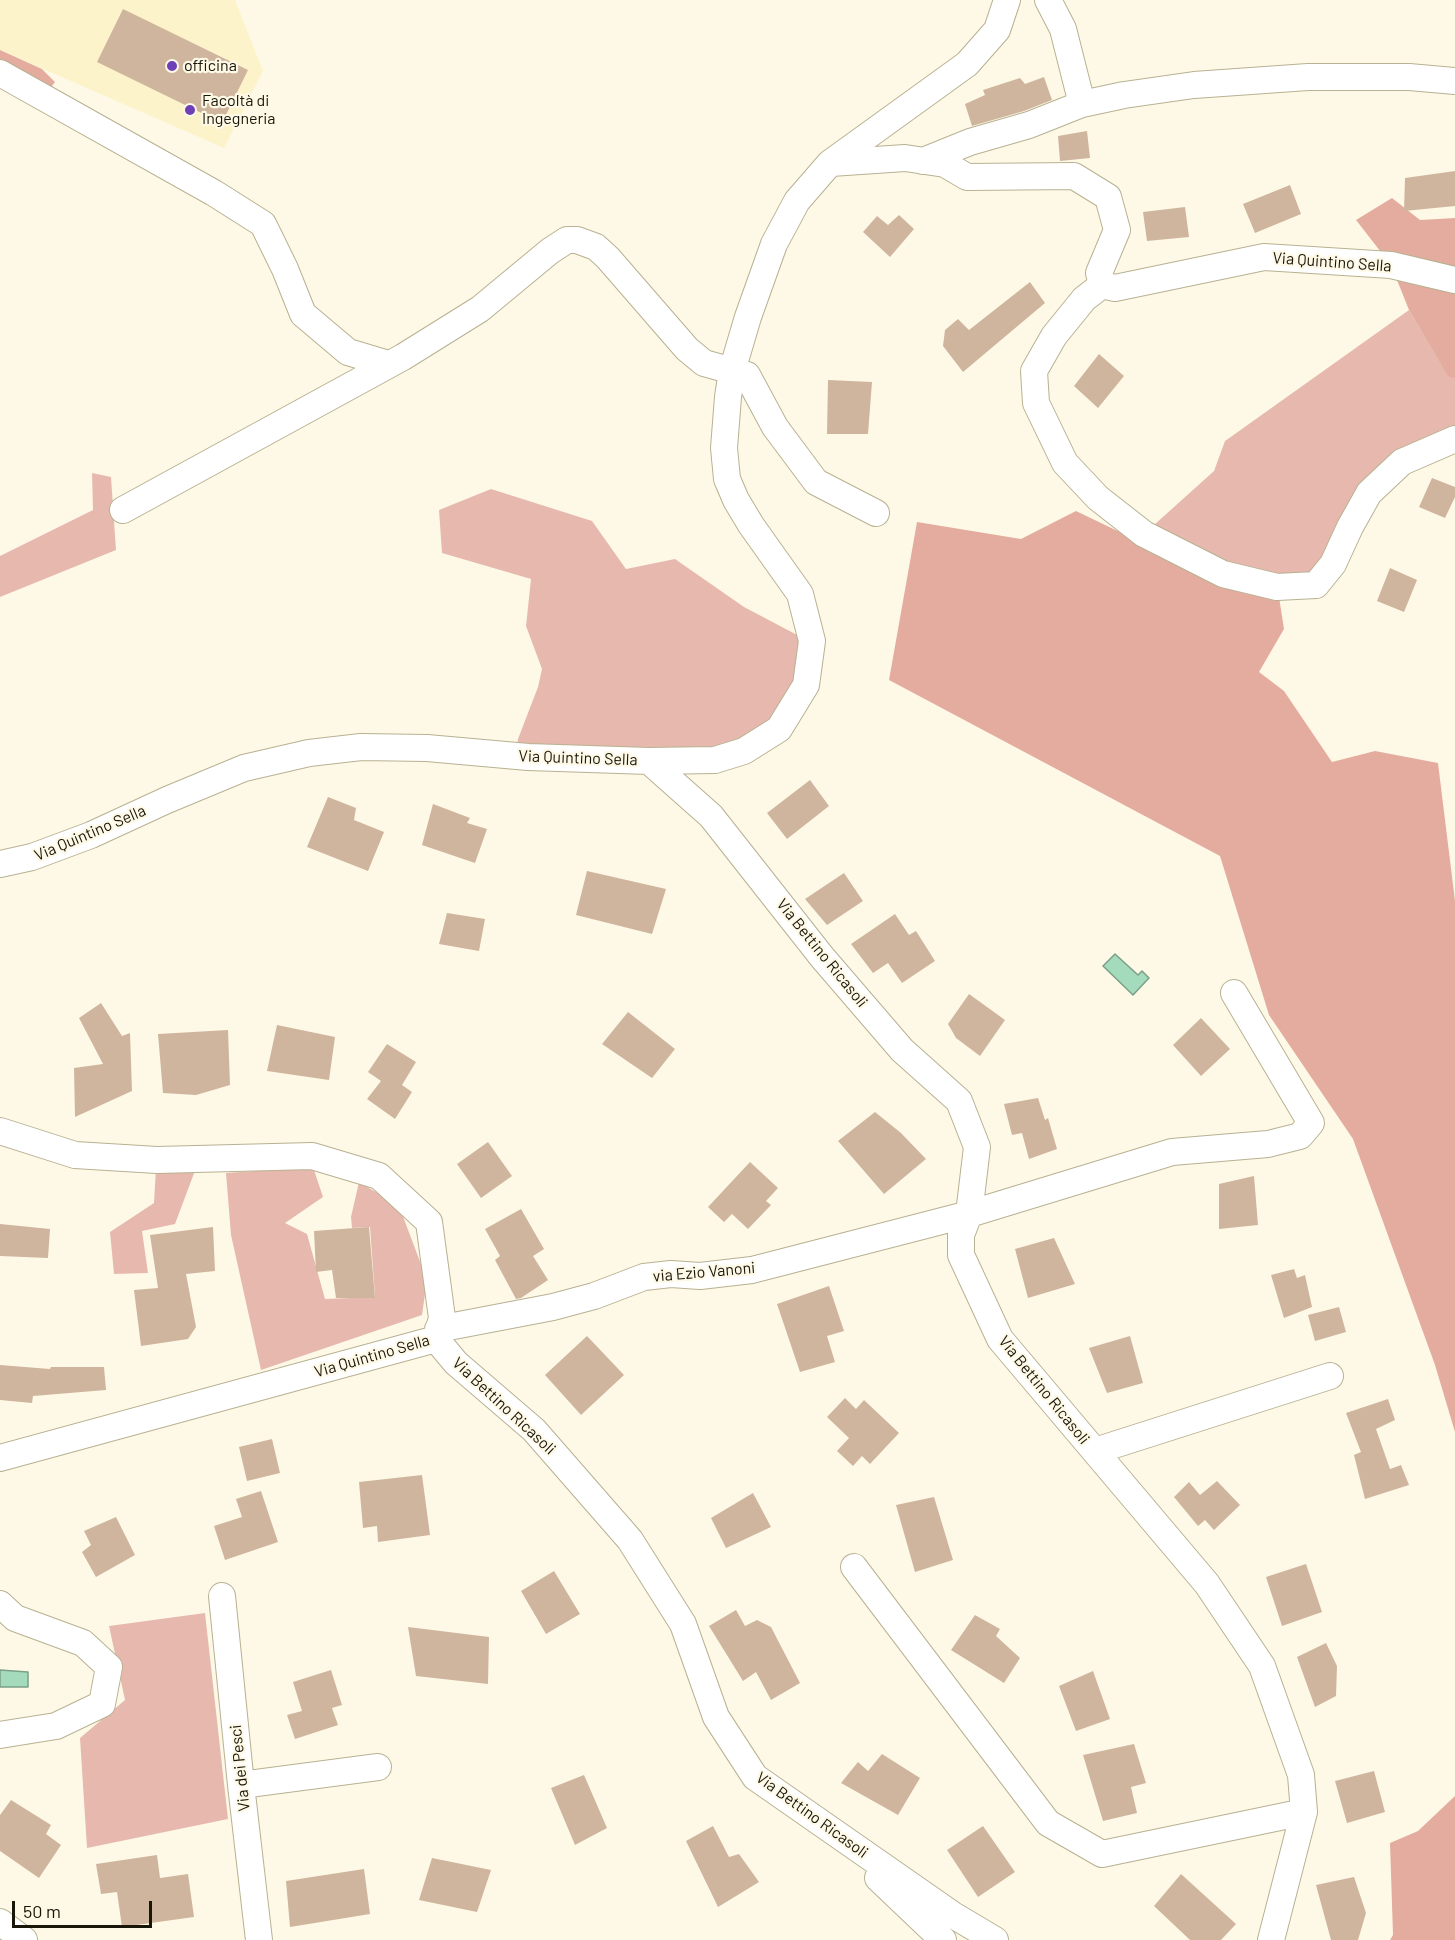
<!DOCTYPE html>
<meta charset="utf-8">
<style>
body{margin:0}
#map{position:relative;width:1455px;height:1940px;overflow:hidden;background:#fef9e6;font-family:Barlow,sans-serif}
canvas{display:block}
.scale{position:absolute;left:12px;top:1901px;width:140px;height:27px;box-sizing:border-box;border:3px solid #181509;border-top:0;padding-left:8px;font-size:18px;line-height:21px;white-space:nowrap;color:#181509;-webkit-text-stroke:4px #fef9e6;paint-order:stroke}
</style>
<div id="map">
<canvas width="1455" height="1940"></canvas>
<div class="scale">50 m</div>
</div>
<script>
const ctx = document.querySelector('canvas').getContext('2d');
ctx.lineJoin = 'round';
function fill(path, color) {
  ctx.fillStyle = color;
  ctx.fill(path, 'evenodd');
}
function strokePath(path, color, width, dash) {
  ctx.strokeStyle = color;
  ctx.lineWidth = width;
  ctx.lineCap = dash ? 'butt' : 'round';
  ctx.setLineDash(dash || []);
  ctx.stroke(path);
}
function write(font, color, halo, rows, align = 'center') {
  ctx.font = font + ' Barlow,sans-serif';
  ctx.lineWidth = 4.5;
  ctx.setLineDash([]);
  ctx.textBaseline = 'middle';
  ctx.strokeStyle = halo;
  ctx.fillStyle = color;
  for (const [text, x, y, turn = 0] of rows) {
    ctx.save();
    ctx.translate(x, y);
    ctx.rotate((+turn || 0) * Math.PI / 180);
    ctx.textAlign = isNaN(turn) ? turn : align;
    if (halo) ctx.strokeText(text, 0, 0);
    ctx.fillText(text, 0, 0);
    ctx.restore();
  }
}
fill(new Path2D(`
 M0 0H235L263 71 224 148 0 50Z`), '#fcf3ca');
fill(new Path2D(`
 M1409 310 1448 375 1455 379V439L1402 462 1333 564 1277 587 1144 534 1214 471 1225 441Z
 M92 473 111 477 116 550 0 597V556L93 510Z
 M491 489 592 521 626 569 675 559 744 607 801 637 798 674 786 702 759 731 713 751 517 746 518 739 538 687 542 669 526 626 531 579 442 553 439 510Z
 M313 1167 323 1197 285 1223 307 1234 325 1299 375 1297 370 1227 352 1228 351 1217 359 1182 399 1206 427 1280 422 1315 261 1370 231 1235 226 1173Z
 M156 1168H196L175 1224 142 1231 148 1273 114 1274 110 1232 154 1203Z
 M205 1613 228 1819 87 1848 80 1738 125 1700 109 1626Z`), '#e7b9ae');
fill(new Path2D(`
 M0 50 42 69 55 82 42 99 0 88Z
 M1392 198 1420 220 1455 218V379L1448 376 1409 310 1391 265 1356 220Z
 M1076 511 1234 587 1279 597 1284 629 1259 672 1284 691 1332 762 1375 751 1438 763 1455 901V1432L1435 1365 1353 1139 1269 1015 1220 856 889 680 917 522 1021 539Z
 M1455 1796V1940H1390L1393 1935 1390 1843 1418 1831Z`), '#e4ac9f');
const water = new Path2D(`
 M1115 954 1138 975 1142 971 1149 978 1133 995 1103 966Z
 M0 1670 28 1672V1687H0Z`);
fill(water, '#a5dbbd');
strokePath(water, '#7ba087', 1.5);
fill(new Path2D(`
 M123 9 248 70 222 123 97 62Z
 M1044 77 1052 100 1024 111 972 126 965 104 985 95 983 90 1020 78 1025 84Z
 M1087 131 1090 158 1060 161 1058 136Z
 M1455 171V206L1404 211 1405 178Z
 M1290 185 1301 214 1255 233 1243 204Z
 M1185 207 1189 237 1147 241 1143 212Z
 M899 215 914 229 890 257 863 232 877 216 888 225Z
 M1030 282 1045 303 963 372 943 346 945 330 958 319 969 330Z
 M1099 354 1124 376 1098 408 1074 386Z
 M828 380 872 382 868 434H827Z
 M1432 478 1455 487V497L1445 518 1419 507Z
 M1390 568 1417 580 1404 612 1377 601Z
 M810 780 829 806 787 839 767 813Z
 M328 797 356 808 354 820 384 832 368 871 307 847Z
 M433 804 470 818 467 823 487 829 475 863 422 845Z
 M587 871 666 889 652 934 576 915Z
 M844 873 863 901 827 925 805 899Z
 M447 913 485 919 479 951 439 944Z
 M895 914 909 935 916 931 935 961 902 983 888 963 873 973 851 944Z
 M969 994 1005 1020 980 1056 956 1038 948 1024Z
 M101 1003 122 1036 130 1033 132 1091 75 1117 74 1068 103 1064 79 1018Z
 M628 1012 675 1049 652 1078 602 1044Z
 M1201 1018 1230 1049 1201 1076 1173 1045Z
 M277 1025 335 1037 329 1080 267 1071Z
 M228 1030 230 1085 196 1095 163 1093 158 1034Z
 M387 1044 416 1062 402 1085 412 1092 395 1119 367 1099 381 1081 368 1072Z
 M1038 1098 1045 1120 1048 1118 1057 1149 1029 1159 1022 1133 1012 1135 1004 1104Z
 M875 1112 901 1133 926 1159 884 1194 838 1141Z
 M488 1142 512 1176 481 1198 457 1164Z
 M750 1162 778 1188 766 1201 771 1205 748 1229 732 1214 724 1222 708 1207Z
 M1254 1176 1258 1225 1219 1229V1184Z
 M521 1209 544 1249 533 1256 548 1280 521 1298 516 1299 495 1260 500 1256 485 1229Z
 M0 1224 50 1229 48 1258 0 1256Z
 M213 1227 215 1271 186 1274 196 1327 188 1339 141 1346 134 1290 158 1288 150 1235Z
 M369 1227 375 1298H336L332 1270 316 1272 314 1231Z
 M1054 1238 1075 1284 1028 1298 1015 1249Z
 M1294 1269 1297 1278 1305 1275 1312 1307 1284 1318 1271 1275Z
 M829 1286 844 1331 827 1336 835 1362 800 1372 777 1304Z
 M1339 1307 1346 1332 1315 1341 1308 1315Z
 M587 1336 624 1375 581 1415 545 1375Z
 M1130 1336 1143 1383 1107 1393 1089 1348Z
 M0 1365 50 1369 51 1367H104L106 1390 33 1396 32 1403 0 1400Z
 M845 1398 856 1409 864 1400 899 1433 870 1464 862 1456 853 1466 837 1451 849 1438 827 1417Z
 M1388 1399 1395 1420 1376 1429 1390 1469 1401 1465 1409 1485 1365 1499 1354 1455 1361 1452 1346 1413Z
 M272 1439 280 1473 247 1481 239 1447Z
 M422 1475 430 1535 378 1542 377 1526 363 1528 359 1482Z
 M1217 1481 1240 1505 1214 1530 1205 1520 1198 1526 1174 1497 1189 1482 1200 1495Z
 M261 1491 278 1542 225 1560 214 1526 242 1517 236 1499Z
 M753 1493 771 1527 726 1548 711 1518Z
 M934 1497 953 1560 915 1572 896 1505Z
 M116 1517 135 1555 96 1577 82 1552 91 1545 84 1531Z
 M1306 1564 1322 1612 1282 1626 1266 1577Z
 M554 1571 580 1614 546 1634 521 1591Z
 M736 1610 745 1626 757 1620 771 1627 800 1683 771 1700 756 1672 743 1681 709 1626Z
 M975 1615 1000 1629 996 1636 1020 1658 1004 1683 951 1650Z
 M408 1627 489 1637 488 1684 416 1676Z
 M1326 1643 1337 1666 1336 1696 1315 1707 1297 1657Z
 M331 1670 342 1705 332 1708 338 1725 295 1739 287 1715 302 1711 293 1682Z
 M1093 1671 1110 1719 1076 1731 1059 1686Z
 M1134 1744 1146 1783 1131 1787 1137 1813 1103 1821 1083 1755Z
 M882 1754 920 1778 898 1815 841 1783 858 1762 868 1771Z
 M1374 1771 1385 1812 1347 1823 1335 1781Z
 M584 1775 607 1828 575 1845 551 1788Z
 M11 1800 51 1825 46 1834 61 1845 39 1878 0 1851V1815Z
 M713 1826 729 1857 739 1854 759 1882 718 1907 686 1841Z
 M983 1826 1015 1872 978 1897 947 1850Z
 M157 1855 160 1878 188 1874 194 1917 122 1927 117 1892 101 1894 96 1864Z
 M432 1858 491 1870 477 1912 419 1900Z
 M364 1869 370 1914 290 1927 286 1881Z
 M1181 1874 1236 1924 1221 1940H1190L1154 1906Z
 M1354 1877 1366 1913 1358 1940H1331L1316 1885Z`), '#cfb59e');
const minor = new Path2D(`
 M1048 0 1063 29 1082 104
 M0 73 214 193 263 224 285 269 303 314 348 352 388 364
 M923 161 970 142 1029 125 1082 104 1124 95 1194 85 1308 77H1409L1455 81
 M831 163 905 158 945 164 967 177 1074 176 1108 197 1117 230 1099 273 1102 285
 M1455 280 1391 265 1264 257 1115 288 1102 285 1084 299 1054 336 1034 371 1036 403 1065 463 1098 498 1144 534 1223 574 1277 587 1316 585 1333 564 1350 527 1369 493 1402 462 1455 439
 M123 510 403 357 480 309 550 251 567 240H577L596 247 608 258 687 349 704 363 747 375 775 427 816 482 876 513
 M649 761 711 816 822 957 902 1050 959 1101 977 1147 969 1214 961 1235V1255L1000 1339 1207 1584 1262 1666 1301 1775 1304 1812 1271 1940
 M0 864 32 857 91 835 167 800 244 768 309 753 361 747 427 748 528 757 649 761 715 760 744 751 779 729 806 685 812 641 800 594 751 525 736 500 727 479 724 448 728 397 732 371 748 317 774 244 797 201 830 163 967 64 997 30 1007 0
 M0 1131 75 1155 157 1160 312 1156 379 1176 429 1222 442 1318 436 1339 0 1458
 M438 1329 553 1307 594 1296 644 1277 671 1274 700 1276 752 1270 969 1214 1172 1152 1268 1144 1300 1136 1311 1123 1234 993
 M436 1339 456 1363 534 1430 630 1540 683 1624 716 1717 755 1777 953 1915 995 1940
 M1095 1451 1330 1376
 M854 1567 1048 1823 1102 1854 1304 1812
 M222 1596 241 1785 259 1940
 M0 1604 15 1618 83 1643 109 1667 102 1704 56 1726 0 1735
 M241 1785 378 1767
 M878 1878 943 1940
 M0 1922 24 1940`);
strokePath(minor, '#b8b192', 28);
strokePath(minor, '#fff', 26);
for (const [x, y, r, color] of [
 [172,66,6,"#6e3fb6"],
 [190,110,6,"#6e3fb6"]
]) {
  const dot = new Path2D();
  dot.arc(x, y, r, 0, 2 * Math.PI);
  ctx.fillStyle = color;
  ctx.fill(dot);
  strokePath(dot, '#fef9e6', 2);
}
write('16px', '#181509', '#fef9e6', [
 ["officina",184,66],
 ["Facoltà di",202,101],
 ["Ingegneria",202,119]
], 'left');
write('16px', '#181509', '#fef9e6', [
 ["Via Quintino Sella",1332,262,4],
 ["Via Quintino Sella",578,758,2],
 ["Via Quintino Sella",90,833,-23],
 ["Via Bettino Ricasoli",822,953,51],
 ["via Ezio Vanoni",704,1272,-5],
 ["Via Quintino Sella",372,1356,-16],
 ["Via Bettino Ricasoli",1044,1390,51],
 ["Via Bettino Ricasoli",504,1406,43],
 ["Via dei Pesci",240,1768,-96],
 ["Via Bettino Ricasoli",812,1815,36]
]);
</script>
